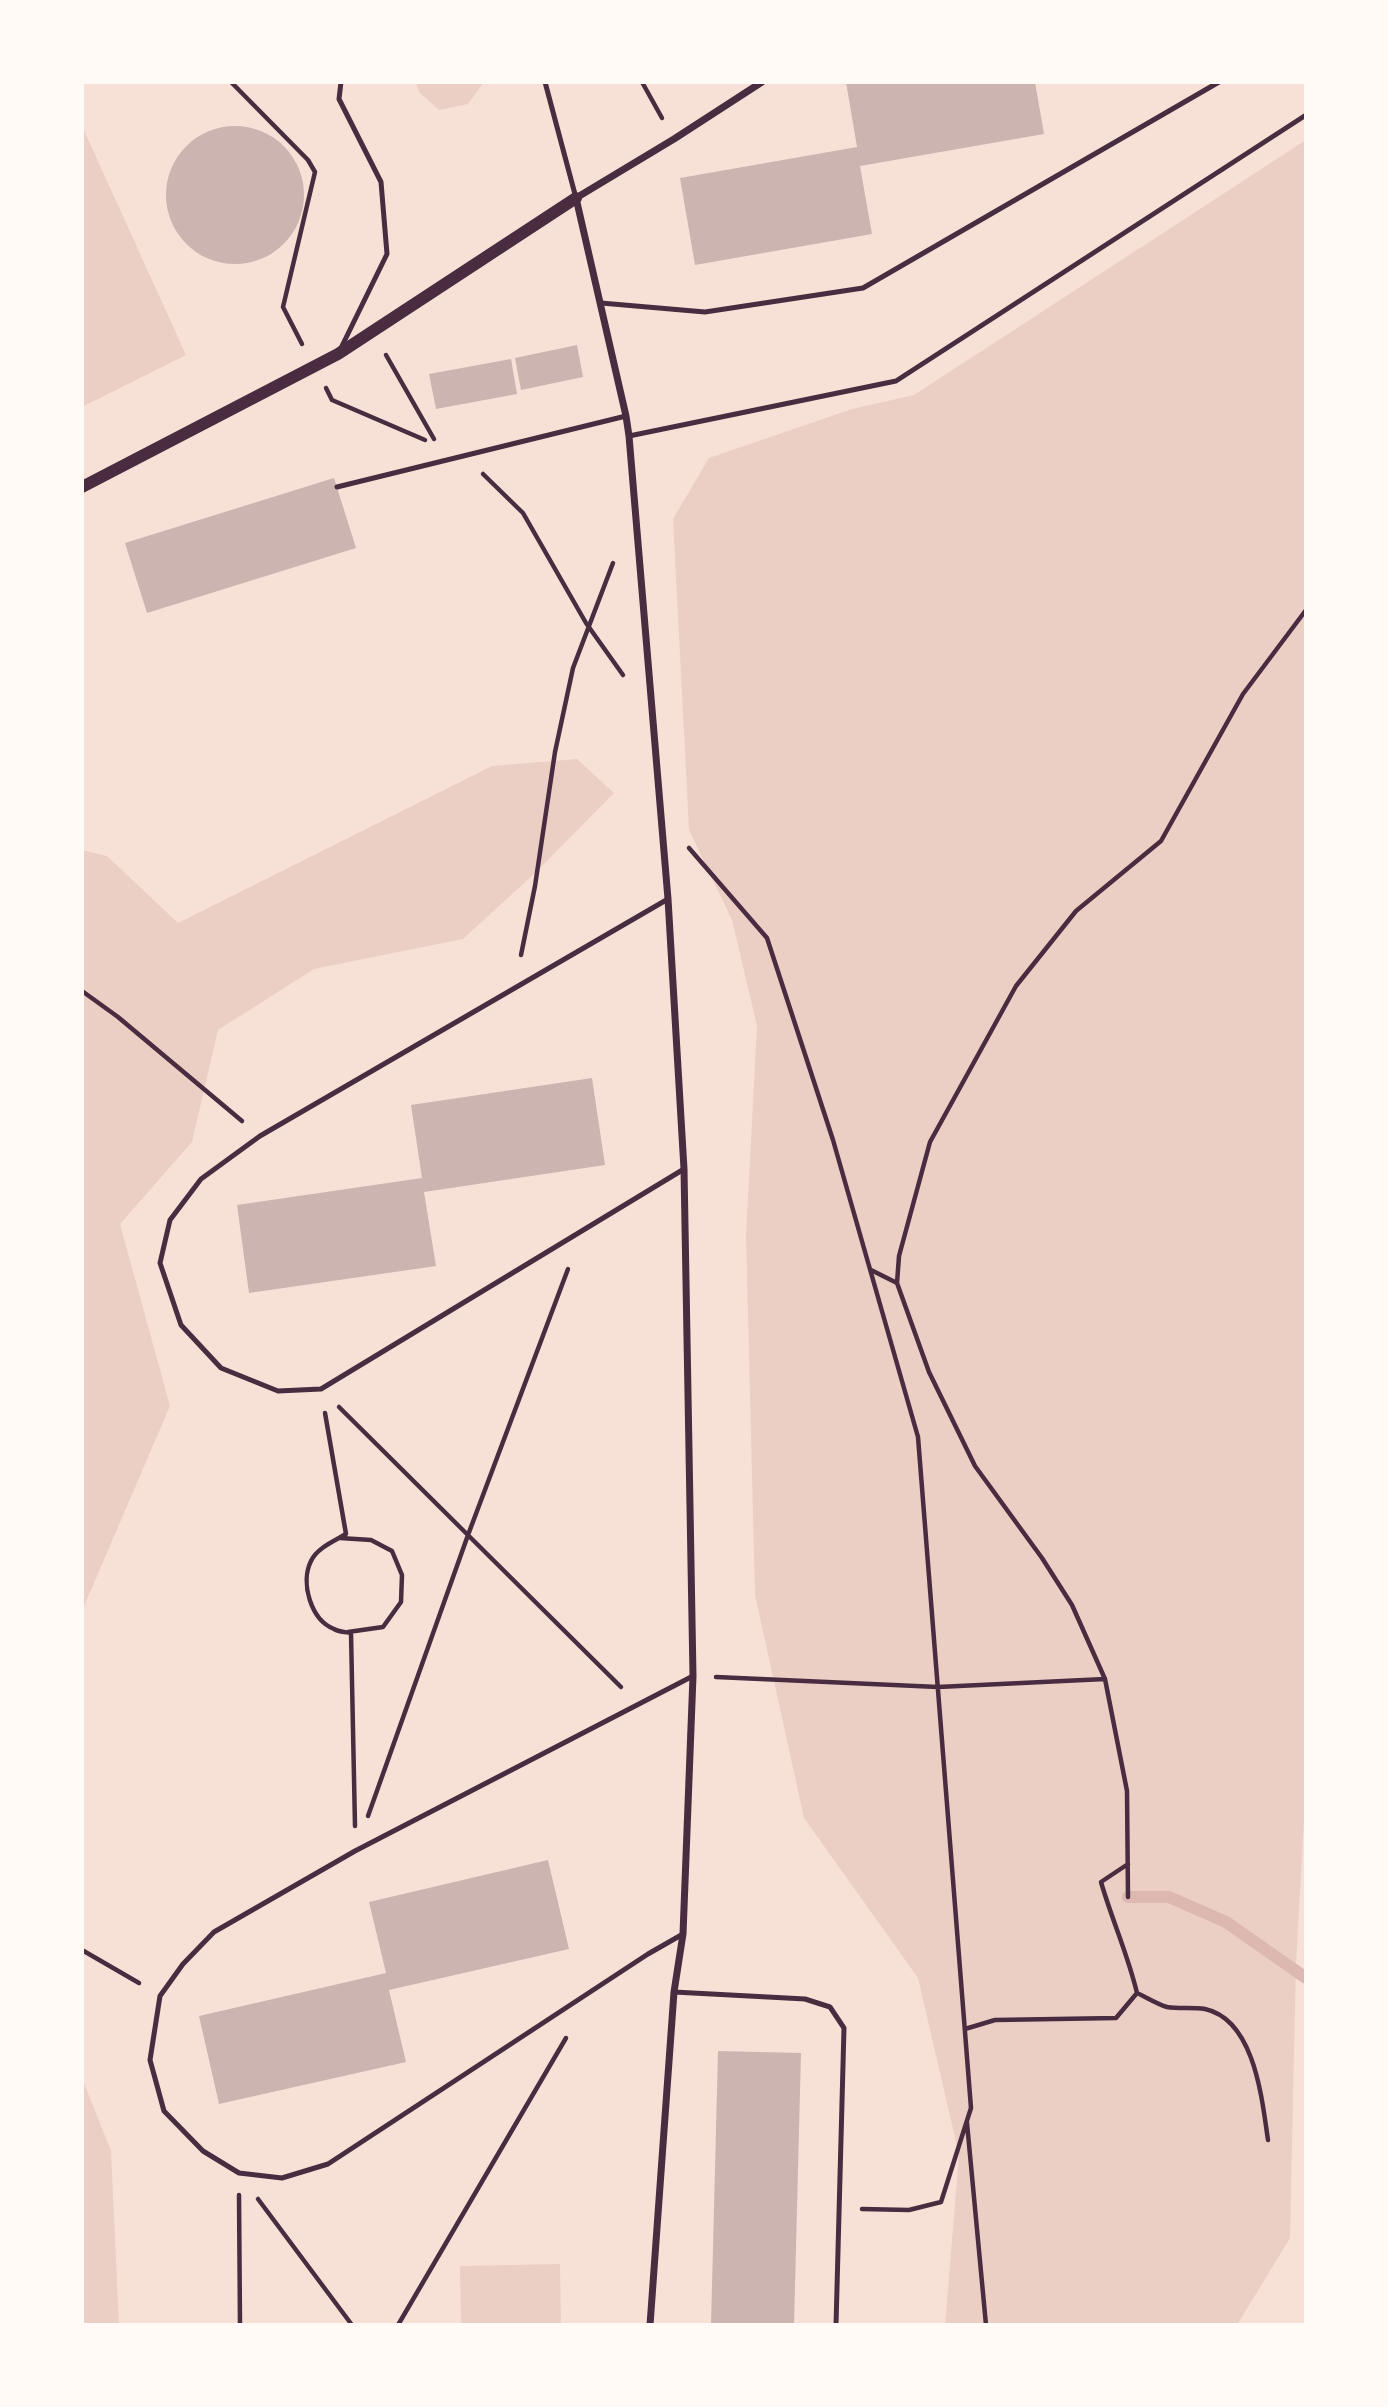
<!DOCTYPE html>
<style>
body{margin:0}
#map{position:relative;width:1388px;height:2407px;overflow:hidden;background:#f7e1d7;font-family:"IBM Plex Sans",sans-serif}
canvas{display:block}
.frame{position:absolute;inset:0;border:84px solid #fffaf5;pointer-events:none}
</style>
<div id="map">
<canvas width="1388" height="2407"></canvas>
<div class="frame"></div>
</div>
<script>
const ctx = document.querySelector('canvas').getContext('2d');
ctx.lineJoin = 'round';
function fill(path, color) {
  ctx.fillStyle = color;
  ctx.fill(path, 'evenodd');
}
function strokePath(path, color, width, dash) {
  ctx.strokeStyle = color;
  ctx.lineWidth = width;
  ctx.lineCap = dash ? 'butt' : 'round';
  ctx.setLineDash(dash || []);
  ctx.stroke(path);
}
fill(new Path2D(`
 M416 82H484L468 104 439 110 419 92Z
 M82 126 186 355 82 407Z
 M1306 140V1786L1296 1963 1290 2238 1237 2325H945L959 2155 918 1978 804 1818 755 1595 746 1235 757 1026 732 920 689 830 673 519 709 458 852 409 914 395Z
 M577 759 614 793 534 874 463 939 314 969 218 1030 192 1142 120 1224 170 1406 82 1611V850L107 856 178 923 492 766Z
 M82 2078 111 2151 119 2325H82Z
 M560 2264 561 2325H461L460 2266Z`), '#ebcfc5');
strokePath(new Path2D(`
 M1128 1897H1169L1226 1922 1306 1978`), '#dcb8b0', 12);
fill(new Path2D(`
 M846 82H1035L1044 134 860 166 872 234 695 265 680 178 857 147Z
 M166 195a69 69 0 1 1 138 0a69 69 0 1 1-138 0Z
 M577 345 583 377 521 390 515 358Z
 M511 359 517 394 436 409 429 374Z
 M334 478 356 548 147 613 125 543Z
 M592 1078 605 1165 424 1192 436 1266 249 1293 237 1205 422 1178 411 1105Z
 M548 1860 569 1949 389 1990 406 2062 219 2104 199 2016 386 1973 369 1902Z
 M718 2051 801 2053 794 2325H711Z`), '#ccb4b1');
strokePath(new Path2D(`
 M231 82 308 160 315 172 283 307 302 344
 M642 82 662 118
 M386 355 434 439
 M326 388 332 400 425 440
 M483 474 523 513 586 623 623 675
 M689 848 767 938 833 1140 918 1437 971 2108 941 2202 909 2210 862 2209
 M521 955 535 886 555 752 573 668 613 563
 M82 991 118 1017 242 1121
 M871 1270 897 1283 929 1372 975 1466 1042 1558 1072 1605 1105 1679
 M897 1283 899 1256 930 1142 1016 986 1076 911 1161 841 1243 694 1306 610
 M339 1407 621 1687
 M325 1413 346 1534C334 1541 317 1548 311 1561 300 1583 311 1620 334 1629 339 1632 345 1632 351 1633L355 1826
 M340 1538 371 1540 392 1551 402 1575 401 1602 383 1627 348 1632
 M716 1677 938 1687 1105 1679 1127 1791 1128 1897
 M368 1816 468 1535 568 1269
 M82 1950 139 1983
 M1137 1993C1146 1997 1157 2004 1167 2007 1179 2009 1193 2007 1205 2009 1255 2020 1262 2100 1268 2140
 M965 2029 995 2020 1116 2018 1137 1993C1128 1955 1112 1920 1101 1882L1128 1864
 M967 2123 986 2325
 M239 2195 240 2325
 M258 2199 352 2325
 M398 2325 566 2038`), '#4a2c40', 4.5);
strokePath(new Path2D(`
 M545 82 576 198
 M601 303 705 312 863 288 1219 82
 M341 348 387 254 381 182 339 99 341 82
 M629 436 896 381 1306 115
 M337 487 626 416
 M668 899 260 1136 201 1179 170 1220 160 1263 181 1325 221 1368 278 1391 321 1389 684 1169
 M683 1934 648 1954 328 2164 282 2178 239 2173 203 2151 164 2111 150 2060 160 1996 183 1964 214 1932 355 1851 693 1676
 M674 1992 805 1999 830 2007 844 2028 836 2325`), '#4a2c40', 5);
strokePath(new Path2D(`
 M650 2325 674 1992 683 1934 693 1676 684 1169 668 899 629 436 626 416 576 198 674 139 762 82`), '#4a2c40', 7);
strokePath(new Path2D(`
 M82 487 338 354 576 198`), '#4a2c40', 12);
</script>
